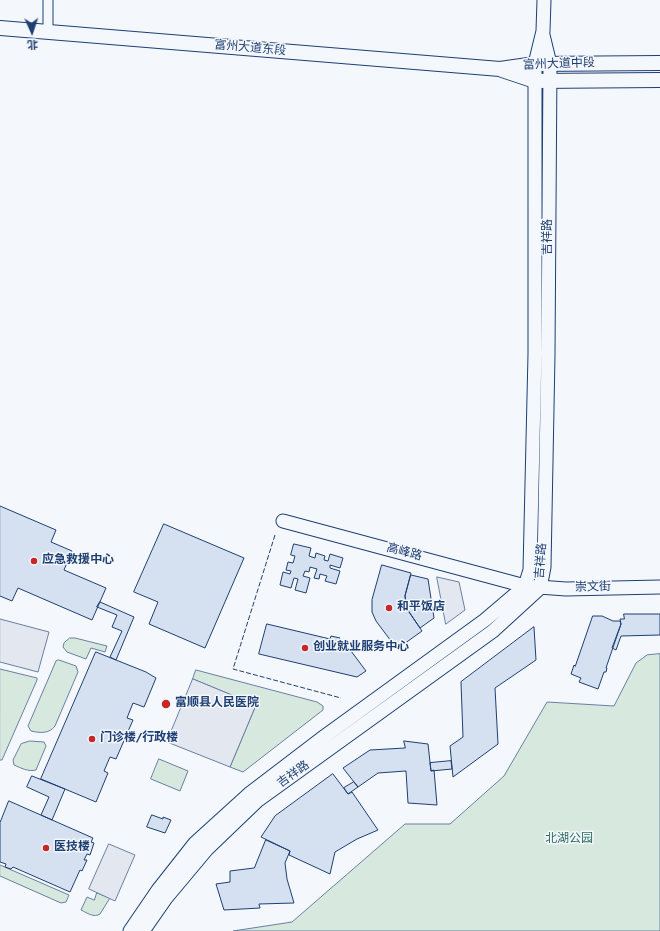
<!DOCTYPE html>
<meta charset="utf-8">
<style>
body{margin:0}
#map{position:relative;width:660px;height:931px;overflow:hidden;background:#f4f7fb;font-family:Overpass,"Noto Sans SC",sans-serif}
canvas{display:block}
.north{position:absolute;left:12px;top:12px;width:40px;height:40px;-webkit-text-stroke:3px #f4f7fb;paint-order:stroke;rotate:177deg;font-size:11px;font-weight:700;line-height:16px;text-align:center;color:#1d3f73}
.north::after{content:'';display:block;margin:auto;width:14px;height:18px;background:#1d3f73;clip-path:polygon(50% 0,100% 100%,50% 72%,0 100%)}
</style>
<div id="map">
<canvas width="660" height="931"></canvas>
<div class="north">北</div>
</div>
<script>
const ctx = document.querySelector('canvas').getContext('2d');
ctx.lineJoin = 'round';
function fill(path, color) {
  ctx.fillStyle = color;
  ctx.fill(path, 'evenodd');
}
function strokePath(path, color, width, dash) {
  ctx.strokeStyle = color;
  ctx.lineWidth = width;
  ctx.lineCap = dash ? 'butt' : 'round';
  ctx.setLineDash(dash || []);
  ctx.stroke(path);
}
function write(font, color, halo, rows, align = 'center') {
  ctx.font = font + ' Overpass,"Noto Sans SC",sans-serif';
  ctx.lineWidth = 3;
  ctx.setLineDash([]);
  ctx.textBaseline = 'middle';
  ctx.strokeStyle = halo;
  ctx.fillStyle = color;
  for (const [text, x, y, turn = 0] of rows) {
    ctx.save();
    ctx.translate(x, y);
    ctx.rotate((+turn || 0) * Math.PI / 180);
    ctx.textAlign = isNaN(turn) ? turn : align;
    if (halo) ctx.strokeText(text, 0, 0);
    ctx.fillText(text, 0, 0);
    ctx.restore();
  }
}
const green = new Path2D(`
 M70 638H75L107 646 105 652 91 648 86 659 67 652 63 647 64 643Z
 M660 654V931H233L292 922 405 824H450L504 776 547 702 614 706 636 663 647 655Z
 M59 660 76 666 78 672 55 726C49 734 40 733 31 731L28 726 56 661Z
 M0 669 37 678V680L2 760H0Z
 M196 670 317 702 323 706V710L243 772 230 767 256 705 193 679Z
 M30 741 44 742 46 746 36 770C28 772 21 768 14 765L13 760 21 744Z
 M159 759 188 771 180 791 151 779Z
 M0 865 69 895 66 902 61 903 0 876Z
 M97 893 110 898 100 914C94 918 87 913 81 910L87 897 94 900Z`);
fill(green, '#d7e8df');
strokePath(green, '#687fa3', 1);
const parking = new Path2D(`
 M437 577 459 582 465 610 446 624Z
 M0 619 49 632 38 672 0 662Z
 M193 679 256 705 230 767 167 742Z
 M109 844 135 855 115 901 89 889Z`);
fill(parking, '#e3e8f0');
strokePath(parking, '#687fa3', 1);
const building = new Path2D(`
 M0 506 56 530 51 542 72 551 64 570 106 588 92 620 18 588 12 601 0 596Z
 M164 524 244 558 205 648 149 624 158 602 134 592Z
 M294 544 311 548 309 556 315 558 316 553 325 556 324 560 328 561 330 554 343 558 340 568 330 565V568L340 571 336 584 325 581 327 576 320 574 319 579 314 578 317 569 310 567 309 572 305 571 303 576 310 578 306 593 295 590 298 579 294 578 291 588 280 585 283 572 290 574 291 571 286 570 288 562 293 563 295 556 291 555Z
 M382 565 411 573 405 596 407 609 422 631 397 649 376 621 372 612V600Z
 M411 575 428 579 434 618 420 628 407 609 405 596Z
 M100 602 134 617 116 660 110 657 122 631 112 627 117 615 97 607Z
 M624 614H660V635L621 636 616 650 612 648 621 624 620 619H624Z
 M593 616H602L613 621H620L621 624 606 668H607L606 672H604L598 689 579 682 581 678 571 674 574 665 575 666Z
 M267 624 330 639 331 636 340 638 339 641 345 643 366 671 357 677 259 654Z
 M534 627 536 660 495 688 498 744 453 777 450 746 463 737 461 682Z
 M96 652 146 672 156 678 144 707 133 703 127 718 133 720 116 759 110 757 104 771 108 773 96 802 41 779Z
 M404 741 428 744 431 771 434 770 437 805 408 803 406 771 378 773 358 787 343 768 370 750 405 748Z
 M451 761 452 769 431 771 430 763Z
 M333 774 348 794 352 792 378 830 357 839 335 852 330 874 289 855 290 851 261 837 275 816Z
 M32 776 65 789 52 820 41 815 49 797 27 787Z
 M354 782 358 787 348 794 344 788Z
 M9 801 93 838 91 842 94 843 90 855 87 854 84 860H87L82 871 80 870 70 892 13 867 11 869 5 867 6 864 0 862V823Z
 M152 815 163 819V817L171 820 165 833 147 827Z
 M266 840 290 851 285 863 287 879 294 903 259 904 260 908 224 910 216 884 230 882V871L254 868Z`);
fill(building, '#d5e0f0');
strokePath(building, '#1d3f73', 1);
const street = new Path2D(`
 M48 0V32`);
const secondary = new Path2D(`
 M283 521 525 586 566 589 660 587
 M130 931 158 890 195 843 249 794 325 736 485 620 525 586 530 570 535 354V64L543 31 544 0
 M143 931 166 898 207 849 257 801 493 631 540 588 544 567 548 355 550 64 543 35`);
const primary = new Path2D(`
 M0 28 500 69 535 64 660 63
 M502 70 535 81 660 80`);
strokePath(street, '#1d3f73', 11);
strokePath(secondary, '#1d3f73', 15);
strokePath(primary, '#1d3f73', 16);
strokePath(street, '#f4f7fb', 9);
strokePath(secondary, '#f4f7fb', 13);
strokePath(primary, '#f4f7fb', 14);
strokePath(new Path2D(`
 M275 535 233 669 341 698`), '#1d3f73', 1, [5, 2]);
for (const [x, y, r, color] of [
 [34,561,4,"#c62828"],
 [389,608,4,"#c62828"],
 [305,648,4,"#c62828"],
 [166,704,5,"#c62828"],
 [92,739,4,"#c62828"],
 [46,848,4,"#c62828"]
]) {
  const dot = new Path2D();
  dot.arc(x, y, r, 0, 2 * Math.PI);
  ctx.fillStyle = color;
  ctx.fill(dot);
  strokePath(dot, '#f4f7fb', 1.5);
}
write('12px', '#1d3f73', '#f4f7fb', [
 ["富州大道东段",250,49,5],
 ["富州大道中段",559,65,-2],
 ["吉祥路",549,237,-90],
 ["高峰路",404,553,15],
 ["吉祥路",542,561,-86],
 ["崇文街",593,588,-1],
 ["吉祥路",294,775,-36]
]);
write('bold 12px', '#1d3f73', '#f4f7fb', [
 ["应急救援中心",42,561],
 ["和平饭店",397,608],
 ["创业就业服务中心",313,648],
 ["富顺县人民医院",175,704],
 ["门诊楼/行政楼",100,739],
 ["医技楼",54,848]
], 'left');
write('12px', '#2c6c60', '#f4f7fb', [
 ["北湖公园",569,840]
]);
</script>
